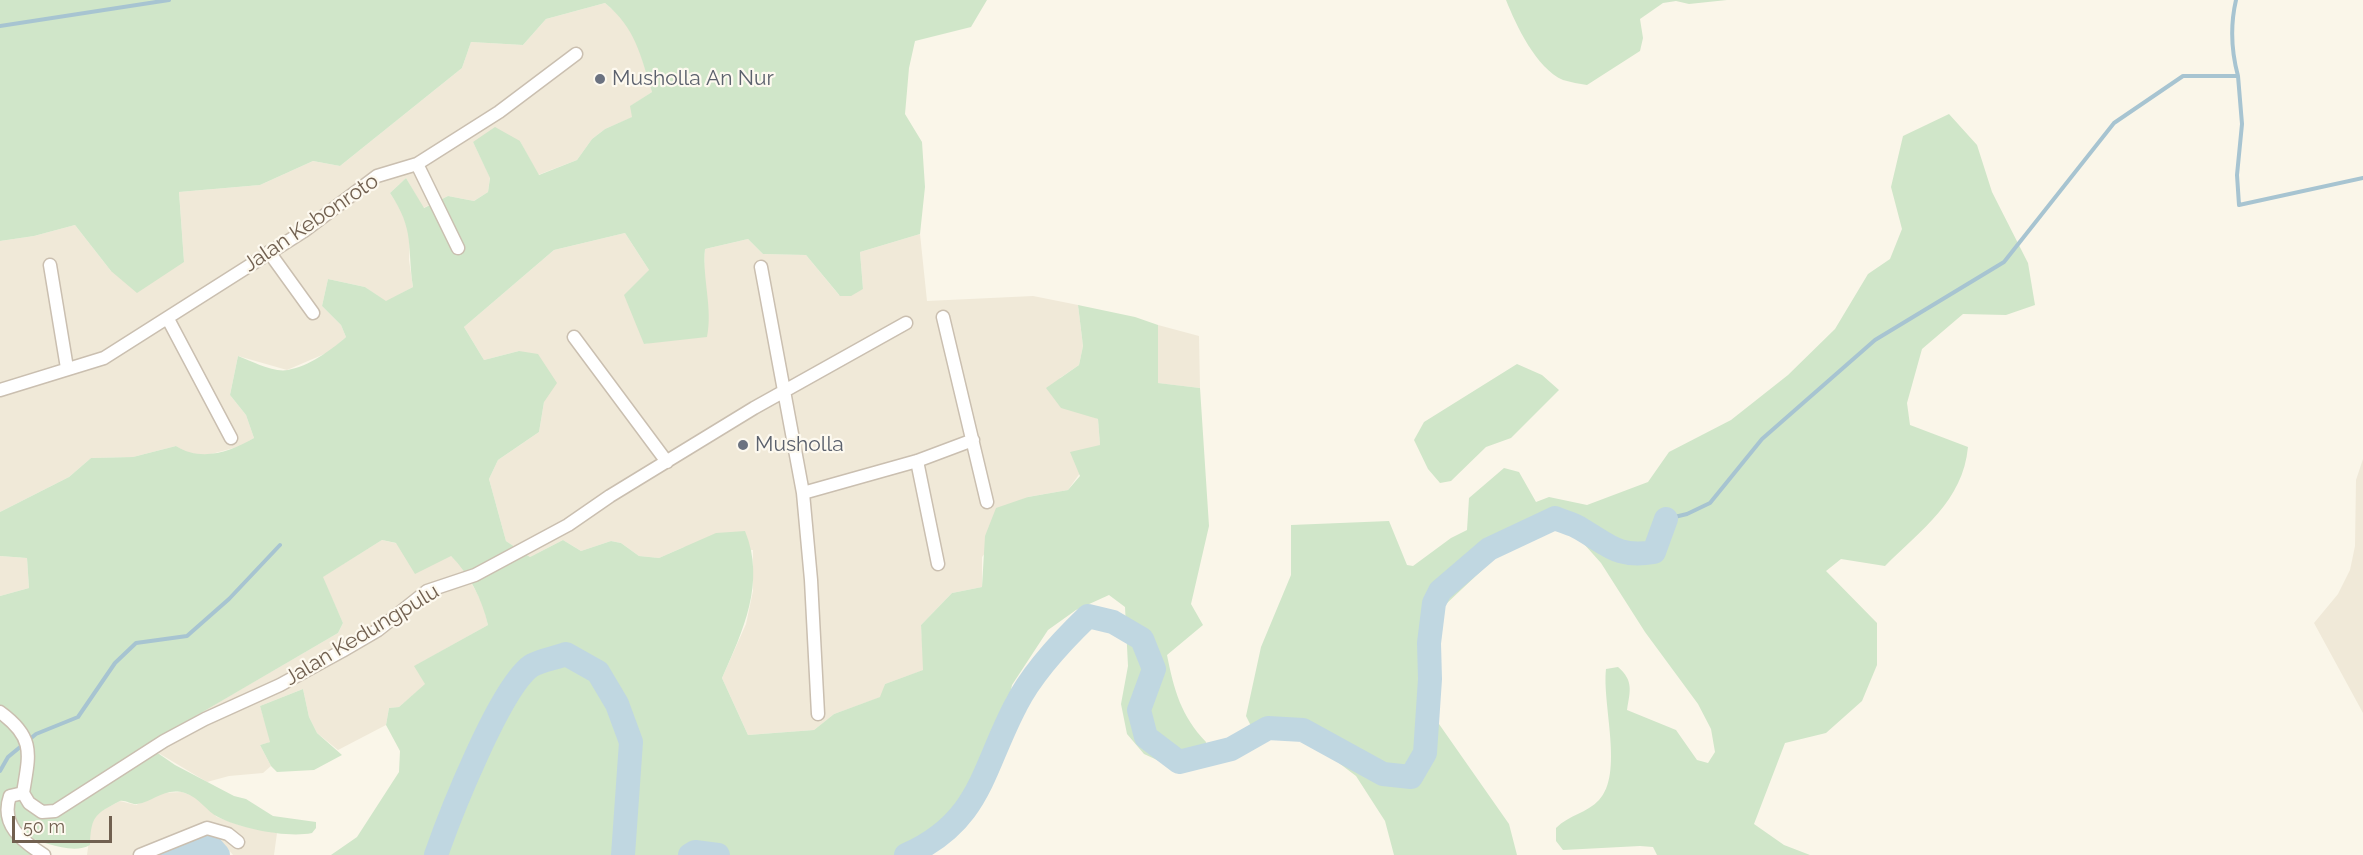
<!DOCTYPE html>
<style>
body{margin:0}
#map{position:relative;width:2363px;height:855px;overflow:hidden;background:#faf6e9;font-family:Raleway,sans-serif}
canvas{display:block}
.scale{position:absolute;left:12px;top:816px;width:100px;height:27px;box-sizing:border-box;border:3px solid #716050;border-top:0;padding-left:8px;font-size:18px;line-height:21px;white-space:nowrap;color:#716050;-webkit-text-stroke:4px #fdf9ef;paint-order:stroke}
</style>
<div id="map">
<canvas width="2363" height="855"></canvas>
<div class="scale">50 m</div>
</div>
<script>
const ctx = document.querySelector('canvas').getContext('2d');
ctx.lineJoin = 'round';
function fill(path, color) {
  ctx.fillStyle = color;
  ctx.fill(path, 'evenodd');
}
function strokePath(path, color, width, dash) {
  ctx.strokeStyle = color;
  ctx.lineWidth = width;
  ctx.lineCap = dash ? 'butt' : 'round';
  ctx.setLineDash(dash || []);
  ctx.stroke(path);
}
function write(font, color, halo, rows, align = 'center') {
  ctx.font = font + ' Raleway,sans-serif';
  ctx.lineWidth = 4.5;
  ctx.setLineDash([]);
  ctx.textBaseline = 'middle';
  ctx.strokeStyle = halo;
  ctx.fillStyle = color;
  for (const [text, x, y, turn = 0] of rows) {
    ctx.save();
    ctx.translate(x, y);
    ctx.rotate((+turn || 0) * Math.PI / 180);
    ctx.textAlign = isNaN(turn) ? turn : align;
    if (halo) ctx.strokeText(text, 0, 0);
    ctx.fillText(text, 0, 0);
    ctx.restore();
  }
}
fill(new Path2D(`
 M605 3 620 16 635 35 652 92 631 106 633 117 605 129 592 139 577 160 538 175 520 141 473 142 490 177 488 192 474 201 448 196 423 208 406 178 390 193 402 211 410 235 409 260 413 287 386 302 365 287 328 279 322 306 341 325 346 337 329 352 287 370 238 356 230 395 246 415 254 438 241 446 204 456 185 452 176 446 133 457 91 458 69 477 0 512V241L34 236 75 225 111 271 184 262 179 192 260 185 313 161 340 166 462 68 471 42 523 45 546 19Z
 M625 233 649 270 644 344 659 341 704 275 705 249 748 239 763 254 806 255 839 295 863 289 860 252 920 234 927 301 1033 296 1078 305 1083 346 1079 365 1060 378 1083 413 1098 419 1100 445 1068 490 1028 497 982 557V587L952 593 921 625 924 670 885 684 881 697 834 714 814 730 748 735 722 678 746 624 753 591V550L684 547 659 558 639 556 621 543 611 541 581 551 563 540 530 557 506 541 489 479 498 460 539 432 544 402 519 351 484 360 464 327 554 250Z
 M1158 325 1199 336 1200 388 1157 383Z
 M2363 459V713L2314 623 2338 594 2350 570 2355 546 2356 480Z
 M382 540 451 556 462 566 483 604 488 625 415 666 426 684 399 707 389 708 386 725 338 750 317 733 309 717 303 689 260 706 271 742 260 745 271 766 263 773 229 776 207 782 145 745 338 633 343 623 322 577Z
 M0 556 27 558 29 588 0 596Z
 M182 792 196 797 217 817 242 826 277 833 274 855H233L223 843 189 832 142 855H87L91 826 97 813 120 801 136 805 160 793Z`), '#f0e9d8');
fill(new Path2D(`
 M0 0H987L971 27 915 41 909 68 905 114 922 142 925 187 920 234 860 252 863 289 851 296H840L806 255 763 254 748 239 705 249C702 278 713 308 707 337L644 344 624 295 649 270 625 233 554 250 464 327 484 360 519 351 538 354 557 383 544 402 539 432 498 460 489 479 506 541 530 557 563 540 581 551 611 541 621 543 639 556 659 558 716 533 745 531C766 582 743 631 722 678L748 735 814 730 834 714 880 697 885 684 923 670 921 625 952 593 982 587 985 536 996 508 1028 497 1068 490 1080 476 1070 452 1100 445 1098 419 1061 408 1046 388 1079 365 1083 346 1078 305 1135 317 1158 325V383L1200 388 1209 526 1191 604 1203 625 1167 655C1174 690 1181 716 1206 742L1205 759 1168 765 1144 754 1127 734 1121 704 1128 666 1125 607 1109 595 1076 610 1048 630 1012 685 1005 718 1010 742 979 801 951 834 911 855H331L357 837 399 772 400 751 386 725 389 708 399 707 425 684 414 666 488 625C482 599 470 575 451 556L415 574 396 543 382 540 323 577 343 623 338 633 146 745 175 765 234 796 246 799 273 816 316 822V828L312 833C288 838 241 829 218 817 206 811 200 798 185 793 164 787 154 802 137 804 132 805 126 800 120 801 95 814 91 816 90 845 73 855 43 842 24 836L40 855H0V596L29 588 27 558 0 556V512L69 477 91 458 133 457 176 446C201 462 230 452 254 438L246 415 230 395 238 356C252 361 273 373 288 370 309 366 330 351 346 337L341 325 322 306 328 279 365 287 386 301 413 287C407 246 415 230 390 193L406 178 424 208 448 196 474 201 488 192 490 178 473 142 495 127 520 141 539 175 577 160 592 139 605 129 632 117 630 106 652 92C640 54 636 29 605 3L546 19 523 45 471 42 462 68 340 166 313 161 260 185 179 192 184 262 137 293 111 271 75 225 34 236 0 241Z
 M1506 0H1727L1689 4 1676 1 1663 3 1640 19 1643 38 1640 51 1587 85C1579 84 1571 82 1563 80 1536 68 1516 25 1506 0Z
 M1949 114 1977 145 1992 192 2028 263 2035 305 2006 315 1963 314 1922 349 1907 403 1910 425 1968 447C1963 501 1921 530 1885 566L1841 559 1826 571 1877 623V665L1862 701 1826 733 1785 743 1754 824 1784 845 1810 855H1657L1653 847 1640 846 1563 850 1556 841V828C1569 815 1587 813 1599 800 1624 774 1602 705 1606 669L1618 667C1634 681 1630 691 1627 710L1676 730 1697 760 1708 763 1715 752 1711 729 1698 704 1645 632 1601 563 1575 534 1564 530 1551 531 1497 556 1445 605 1435 641 1439 724 1509 824 1517 855H1394L1385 821 1356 776 1302 735 1257 738 1246 716 1261 647 1291 575V525L1389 521 1407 565 1413 566 1451 538 1467 530 1469 498 1504 468 1519 472 1536 502 1549 497 1587 505 1648 482 1669 452 1731 420 1788 375 1835 329 1868 274 1890 259 1902 229 1891 187 1903 136Z
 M1517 364 1542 375 1559 390 1511 438 1486 447 1451 481 1440 483 1428 469 1414 440 1424 422Z
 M303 689 309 717 317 733 342 755 314 770 277 772 271 766 260 745 270 742 260 706Z`), '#d0e6c9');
strokePath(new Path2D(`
 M2236 0C2230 26 2231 50 2238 76
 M0 26 169 0
 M1666 519 1687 514 1710 503 1762 439 1875 340 2004 262 2114 123 2183 76H2238L2242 124 2237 175 2239 205 2363 178
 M0 771 8 757 36 734 78 717 115 663 136 643 187 636 229 599 280 545`), '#a7c4d1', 4);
strokePath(new Path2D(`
 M172 855 178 849 196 842 211 847 218 855
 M436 855C450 815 500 688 531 666 540 660 556 658 566 654L598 672 617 704 631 742 623 855
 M690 855 695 852 718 855
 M906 855C981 822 982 769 1016 705 1032 673 1062 641 1088 616L1113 622 1142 639 1154 669 1139 710 1146 737 1179 762 1231 749 1268 728 1303 730 1383 774 1411 777 1425 753 1430 679 1429 643 1434 603 1440 591 1489 549 1555 518C1564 522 1574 524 1581 529 1610 546 1618 558 1654 552L1666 519`), '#c0d7e1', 24);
const minor = new Path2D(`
 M417 164 458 248
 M269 252 313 313
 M50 265 67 368
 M761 267 803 493 811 580 818 714
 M943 317 987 502
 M168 319 231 438
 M574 337 667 462
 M0 390 104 358 304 231 377 176 417 164 499 112 576 54
 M917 461 938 564
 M803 493 917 461 973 440
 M0 712C36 738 29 755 23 793
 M44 855C22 841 0 825 10 796L23 793 29 803 42 812 55 811 164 741 205 719 280 685 342 651 378 630 427 591 475 575 568 525 610 496 754 408 906 323
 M140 855 207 828 228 834 238 842`);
strokePath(minor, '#cabfb0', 15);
strokePath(minor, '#fff', 12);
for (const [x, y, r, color] of [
 [600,79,6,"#6b7280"],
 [743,445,6,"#6b7280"]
]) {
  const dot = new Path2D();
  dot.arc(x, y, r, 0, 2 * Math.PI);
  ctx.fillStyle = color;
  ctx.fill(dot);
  strokePath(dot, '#fdf9ef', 2);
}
write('21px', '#5b616d', '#fdf9ef', [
 ["Musholla An Nur",612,79],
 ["Musholla",755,445]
], 'left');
write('21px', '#716050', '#fdf9ef', [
 ["Jalan Kebonroto",311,223,-34],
 ["Jalan Kedungpulu",362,635,-31]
]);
</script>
